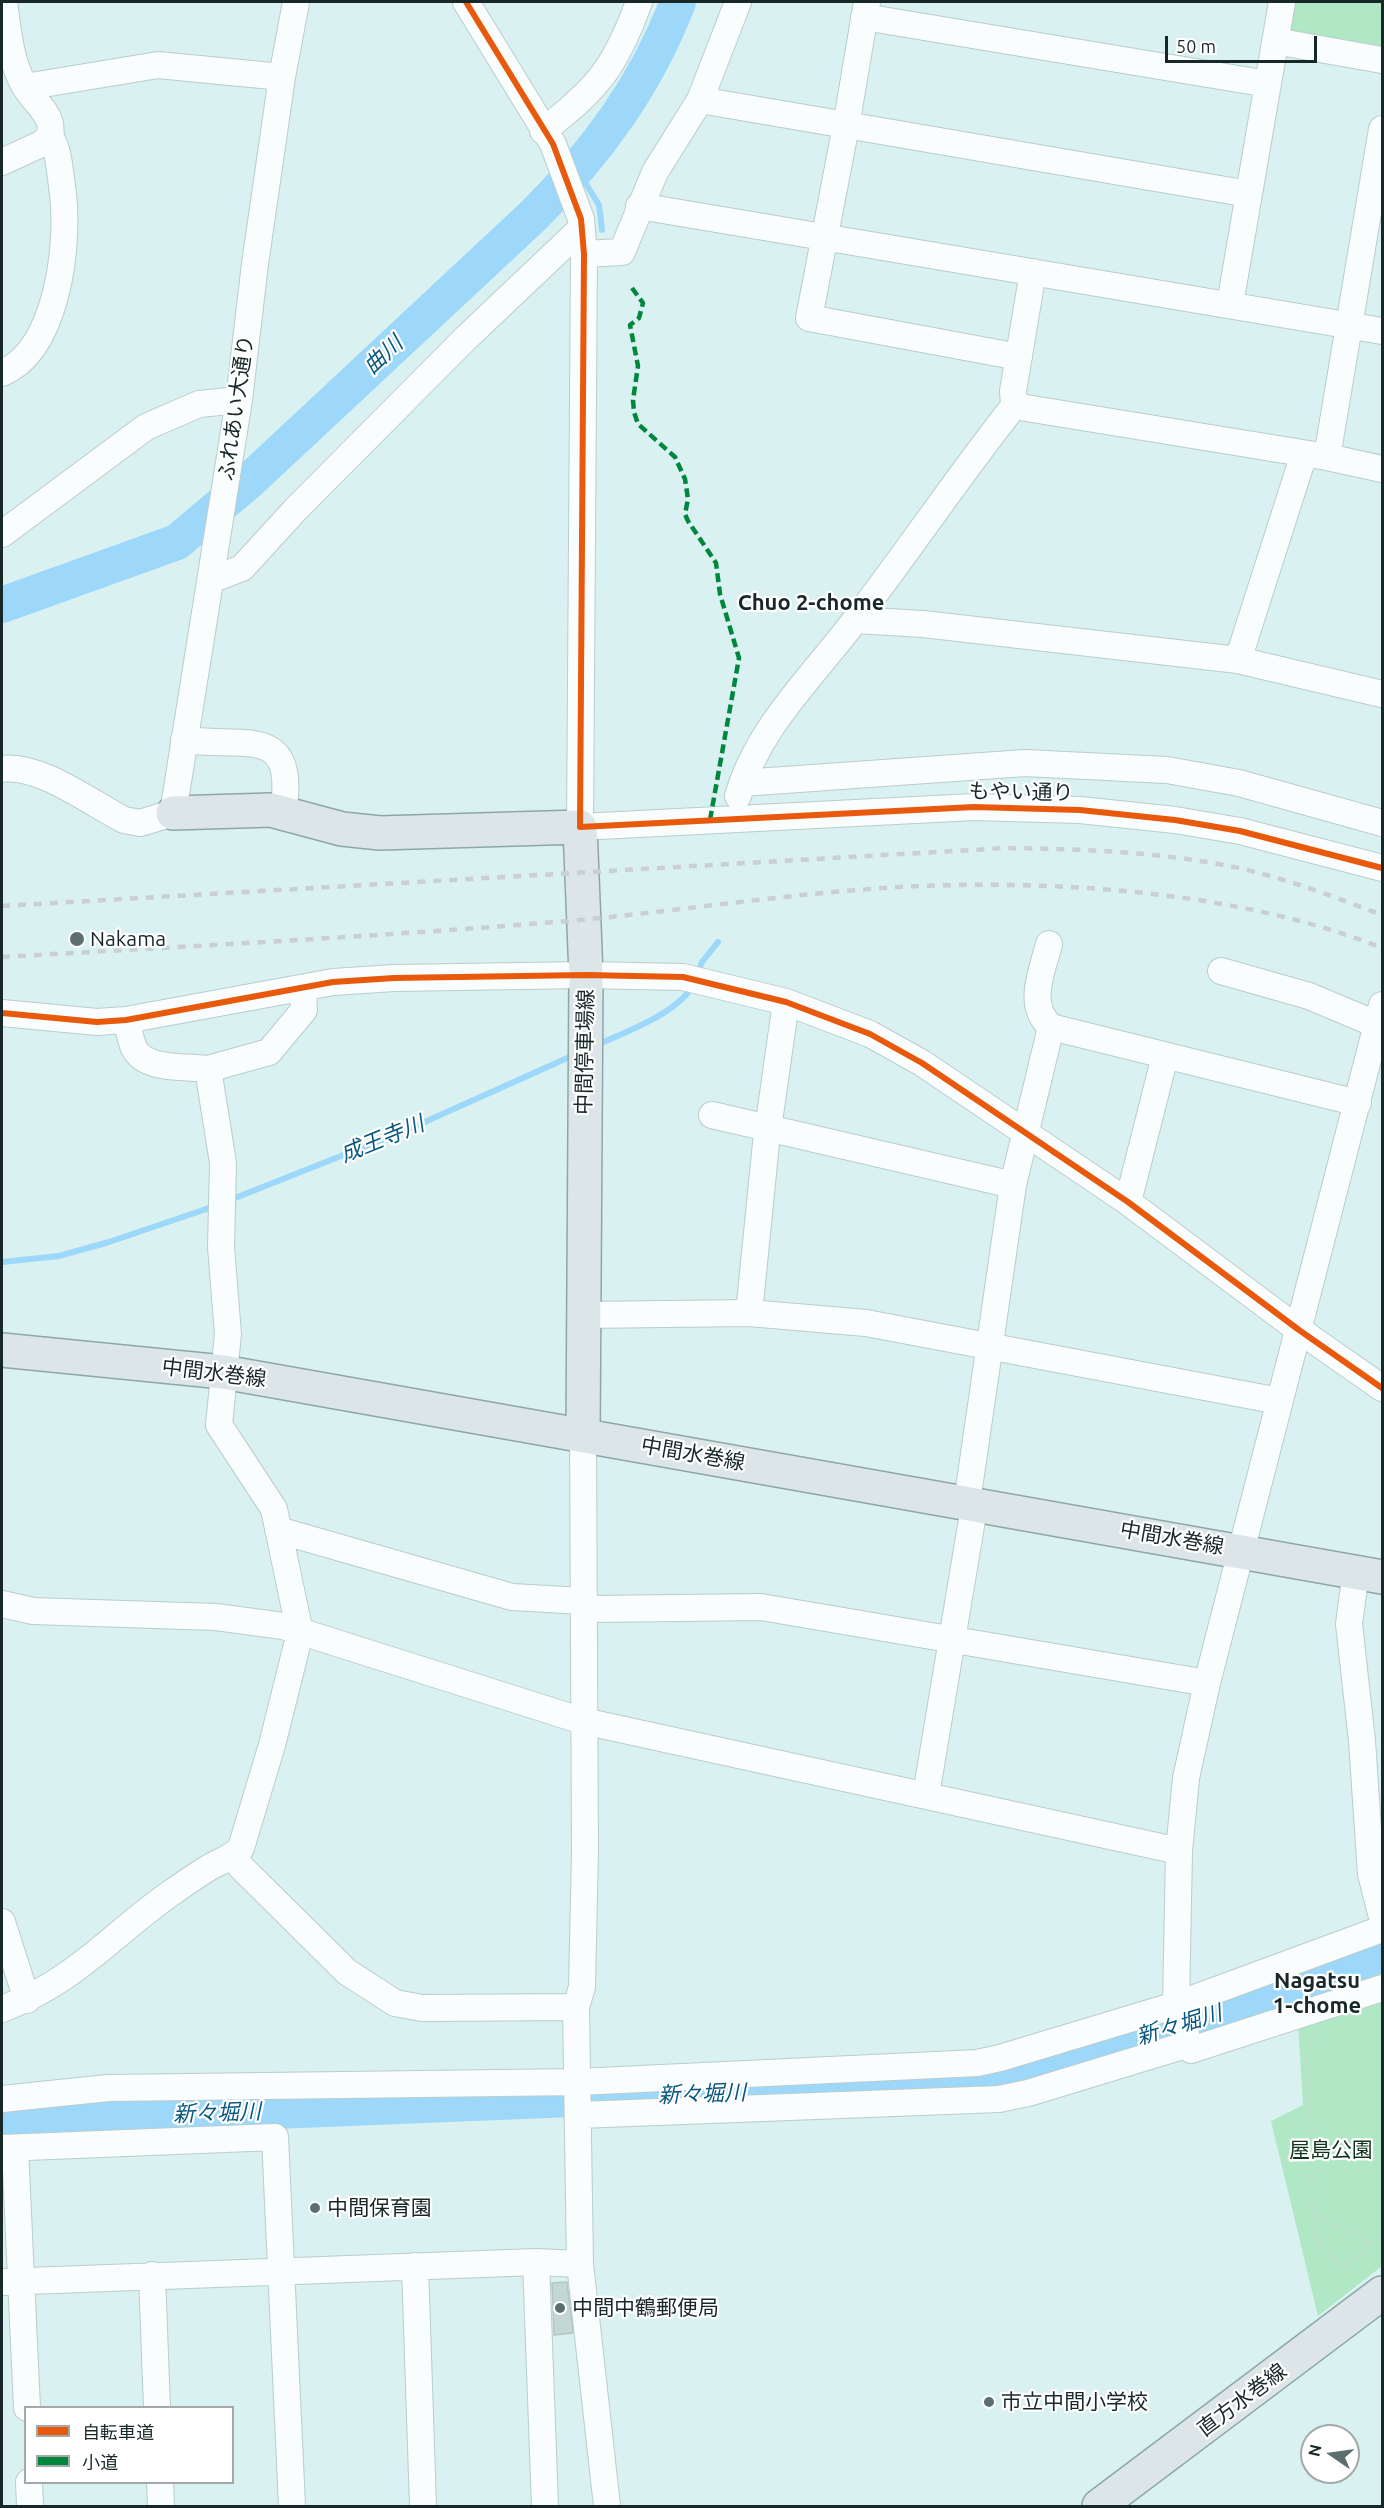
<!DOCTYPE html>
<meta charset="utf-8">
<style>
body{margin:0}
#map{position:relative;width:1384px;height:2508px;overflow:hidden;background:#d9f1f0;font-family:Ubuntu,"Noto Sans JP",sans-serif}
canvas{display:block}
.frame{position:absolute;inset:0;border:3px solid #182828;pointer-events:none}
.legend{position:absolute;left:24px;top:2406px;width:210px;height:78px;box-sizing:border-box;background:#fff;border:2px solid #a3a9a9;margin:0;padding:8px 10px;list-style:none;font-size:18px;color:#182828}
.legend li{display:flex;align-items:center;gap:12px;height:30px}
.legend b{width:30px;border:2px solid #a3a9a9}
.north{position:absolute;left:1300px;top:2424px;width:60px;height:60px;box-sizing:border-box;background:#fff;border:2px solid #a3a9a9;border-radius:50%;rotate:283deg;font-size:16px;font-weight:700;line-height:24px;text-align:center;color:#182828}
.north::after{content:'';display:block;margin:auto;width:21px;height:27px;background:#5c6e6e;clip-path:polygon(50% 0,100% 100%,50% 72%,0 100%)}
.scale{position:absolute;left:1165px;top:36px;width:152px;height:27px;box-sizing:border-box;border:3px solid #182828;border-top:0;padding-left:8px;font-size:18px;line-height:21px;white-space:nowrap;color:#182828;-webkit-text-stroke:4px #fff;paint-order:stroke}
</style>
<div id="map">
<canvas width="1384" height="2508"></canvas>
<div class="frame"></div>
<ul class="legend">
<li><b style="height:8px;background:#e8590c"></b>自転車道</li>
<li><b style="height:8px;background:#00873e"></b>小道</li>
</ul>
<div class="north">N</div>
<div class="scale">50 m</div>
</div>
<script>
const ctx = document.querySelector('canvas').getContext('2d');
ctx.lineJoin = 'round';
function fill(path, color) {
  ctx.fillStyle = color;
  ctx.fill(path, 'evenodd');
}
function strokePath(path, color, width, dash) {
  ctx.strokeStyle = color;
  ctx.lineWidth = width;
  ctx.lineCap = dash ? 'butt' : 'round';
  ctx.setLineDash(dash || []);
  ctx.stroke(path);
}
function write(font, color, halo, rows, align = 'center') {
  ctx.font = font + ' Ubuntu,"Noto Sans JP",sans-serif';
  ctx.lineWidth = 4.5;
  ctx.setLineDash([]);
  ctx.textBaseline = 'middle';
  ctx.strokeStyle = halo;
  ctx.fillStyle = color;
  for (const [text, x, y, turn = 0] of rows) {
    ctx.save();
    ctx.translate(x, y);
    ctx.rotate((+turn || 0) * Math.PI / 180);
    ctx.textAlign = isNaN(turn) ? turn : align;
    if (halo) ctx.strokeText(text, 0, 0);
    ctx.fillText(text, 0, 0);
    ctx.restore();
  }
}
fill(new Path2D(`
 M1291 2H1382V49L1292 37 1287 29Z
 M1382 1965V2266L1318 2316 1271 2121 1303 2105 1297 2007Z`), '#b0e8c5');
strokePath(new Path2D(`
 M578 171 599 205 602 230
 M697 975 702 962 718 942
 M594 1046C622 1034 681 1012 693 984
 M230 1200 409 1129 574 1055
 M2 1262 59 1256 109 1242 215 1206`), '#9dd8fa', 6);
strokePath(new Path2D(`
 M2 605 177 542 248 482 534 215C597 152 646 85 678 2
 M2 2122 995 2082 1270 1997 1382 1953`), '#9dd8fa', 36);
const building = new Path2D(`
 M567 2282 573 2333 554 2335 552 2283Z`);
fill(building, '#c5d7d5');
strokePath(building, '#b4c6c3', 1.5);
const minor = new Path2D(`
 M466 2 553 144 581 219 584 254 580 827 974 807 1080 810 1175 820 1240 831 1382 868
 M867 2 846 126 809 318 1019 357
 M864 17 1268 84
 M1275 41 1382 60
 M25 87 158 65 282 77
 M700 100 1249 194
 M543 131C598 88 615 68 639 2
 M2 162 41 144 51 136
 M639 206 1382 331
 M584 254 622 252 655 172 700 100 738 2
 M1230 304 1282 2
 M2 373C57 350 69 247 63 194 61 180 60 166 57 153 56 147 52 142 51 136 50 131 51 128 50 123 46 109 31 98 24 85 10 60 8 30 4 2
 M1014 406 1327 457 1382 469
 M1327 457 1382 129
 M2 534 146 427 199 404 239 400
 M211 580 242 568 296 509 466 338 581 229
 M856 620 923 624 1238 660 1382 694
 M1238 660 1304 454
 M184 740C248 748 297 724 283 813
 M2 769C38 763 91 803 124 820L140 823 173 813 239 400 255 264 282 77 296 2
 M742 783 1025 763 1167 770 1239 783 1382 823
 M738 796C758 727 814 675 856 619 910 549 959 475 1014 406L1013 391 1033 272
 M1049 944C1042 972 1026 1005 1051 1027L1358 1103
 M1221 971 1309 996 1378 1025
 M1382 1005 1207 1683 1186 1778 1179 1851 1176 2005 1191 2050 1382 1988
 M2 1013 97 1022 126 1020 333 982 394 978 586 975 683 977 786 1002 870 1034 922 1063 1128 1202 1299 1330 1382 1388
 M208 1069 269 1052 304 1010 303 988
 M712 1115 1013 1185
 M1128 1202 1165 1056
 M749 1313 766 1143 786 1002
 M583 1315 749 1313 866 1323 1279 1401
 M583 1434 585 1852 582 1987 576 2007 580 2264 607 2506
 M278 1530 512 1597 583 1601 593 1609 761 1607 1207 1683
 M1356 1572 1349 1624 1362 1741 1371 1874 1382 1917
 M2 1604 33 1611 216 1617 283 1626 583 1721 1179 1851
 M926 1795 973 1514 967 1502 1013 1185 1051 1027
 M234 1855 241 1867 347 1972 395 2003 422 2008 576 2007
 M2 1922 27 2000
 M2 2009C76 1981 110 1936 171 1893 184 1884 197 1875 210 1867 221 1861 232 1858 241 1848L272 1745 300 1633 274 1509 219 1425 228 1334 221 1247 223 1163 208 1069C187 1066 145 1071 134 1048 130 1039 129 1029 126 1020
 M2 2099 108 2088 578 2082 977 2063 1000 2058 1176 2005 1382 1929
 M579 2115 999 2099 1028 2093 1189 2044
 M2 2148 275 2137 292 2506
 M15 2148 27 2408
 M536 2262 545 2506
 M415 2266 423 2506
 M152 2275 157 2408
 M2 2282 536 2262 580 2264
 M29 2482 30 2506
 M160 2482 161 2506`);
const major = new Path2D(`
 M173 813 271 810 342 829 380 833 580 827 586 975 583 1434
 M2 1350 223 1372 1382 1577
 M1099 2506 1382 2293`);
strokePath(minor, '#bacdcc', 28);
strokePath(major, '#8fa6a8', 36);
strokePath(new Path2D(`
 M1315 2034 1306 2052 1312 2138 1311 2211 1324 2220 1370 2242 1382 2237
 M1316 2214 1312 2235 1343 2267 1365 2251 1370 2242`), '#ccd3d3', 4, [1.5, 4.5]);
strokePath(minor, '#f9fdfd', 26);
strokePath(major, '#dce6e8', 33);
strokePath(new Path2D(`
 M2 906 1006 848C1086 849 1165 852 1243 869 1291 880 1337 898 1382 915
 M2 957C194 946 388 936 580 920 687 910 793 893 900 887 1052 879 1241 891 1382 948`), '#cad0d0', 4.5, [8, 8]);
strokePath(new Path2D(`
 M632 288 643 303 639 318 630 325 638 366 633 400 634 412 638 424 675 457 685 479 688 499 685 514 688 521 716 563 720 594 739 658 710 820`), '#00873e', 4.5, [9, 4.5]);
strokePath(new Path2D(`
 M466 2 553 144 581 219 584 254 580 827 974 807 1080 810 1175 820 1240 831 1382 868
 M2 1013 97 1022 126 1020 333 982 394 978 586 975 683 977 786 1002 870 1034 922 1063 1128 1202 1299 1330 1382 1388`), '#e8590c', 6);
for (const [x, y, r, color] of [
 [77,939,8,"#5c6e6e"],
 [315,2208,6,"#5c6e6e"],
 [560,2308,6,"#5c6e6e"],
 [989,2402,6,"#5c6e6e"]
]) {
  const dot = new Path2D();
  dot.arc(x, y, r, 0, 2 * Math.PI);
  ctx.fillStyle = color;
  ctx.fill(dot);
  strokePath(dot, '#fff', 2);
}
write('21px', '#182828', '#fff', [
 ["ふれあい大通り",236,408,-82],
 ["もやい通り",1021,792,1],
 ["中間停車場線",585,1052,-89],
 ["中間水巻線",214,1373,7],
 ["中間水巻線",693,1454,10],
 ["中間水巻線",1172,1538,10],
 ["直方水巻線",1242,2400,-37]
]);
write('21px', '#182828', '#fff', [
 ["Nakama",90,939],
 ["中間保育園",327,2208],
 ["中間中鶴郵便局",572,2308],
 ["市立中間小学校",1001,2402]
], 'left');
write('21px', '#11361d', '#fff', [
 ["屋島公園",1331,2150]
]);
write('italic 22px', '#0a5880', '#fff', [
 ["曲川",383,355,-43],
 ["成王寺川",382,1139,-22],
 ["新々堀川",1179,2025,-17],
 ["新々堀川",702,2094,-2],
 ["新々堀川",217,2113,-2]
]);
write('bold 22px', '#182828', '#fff', [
 ["Chuo 2-chome",811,603],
 ["Nagatsu",1317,1981],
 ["1-chome",1317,2006]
]);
</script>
